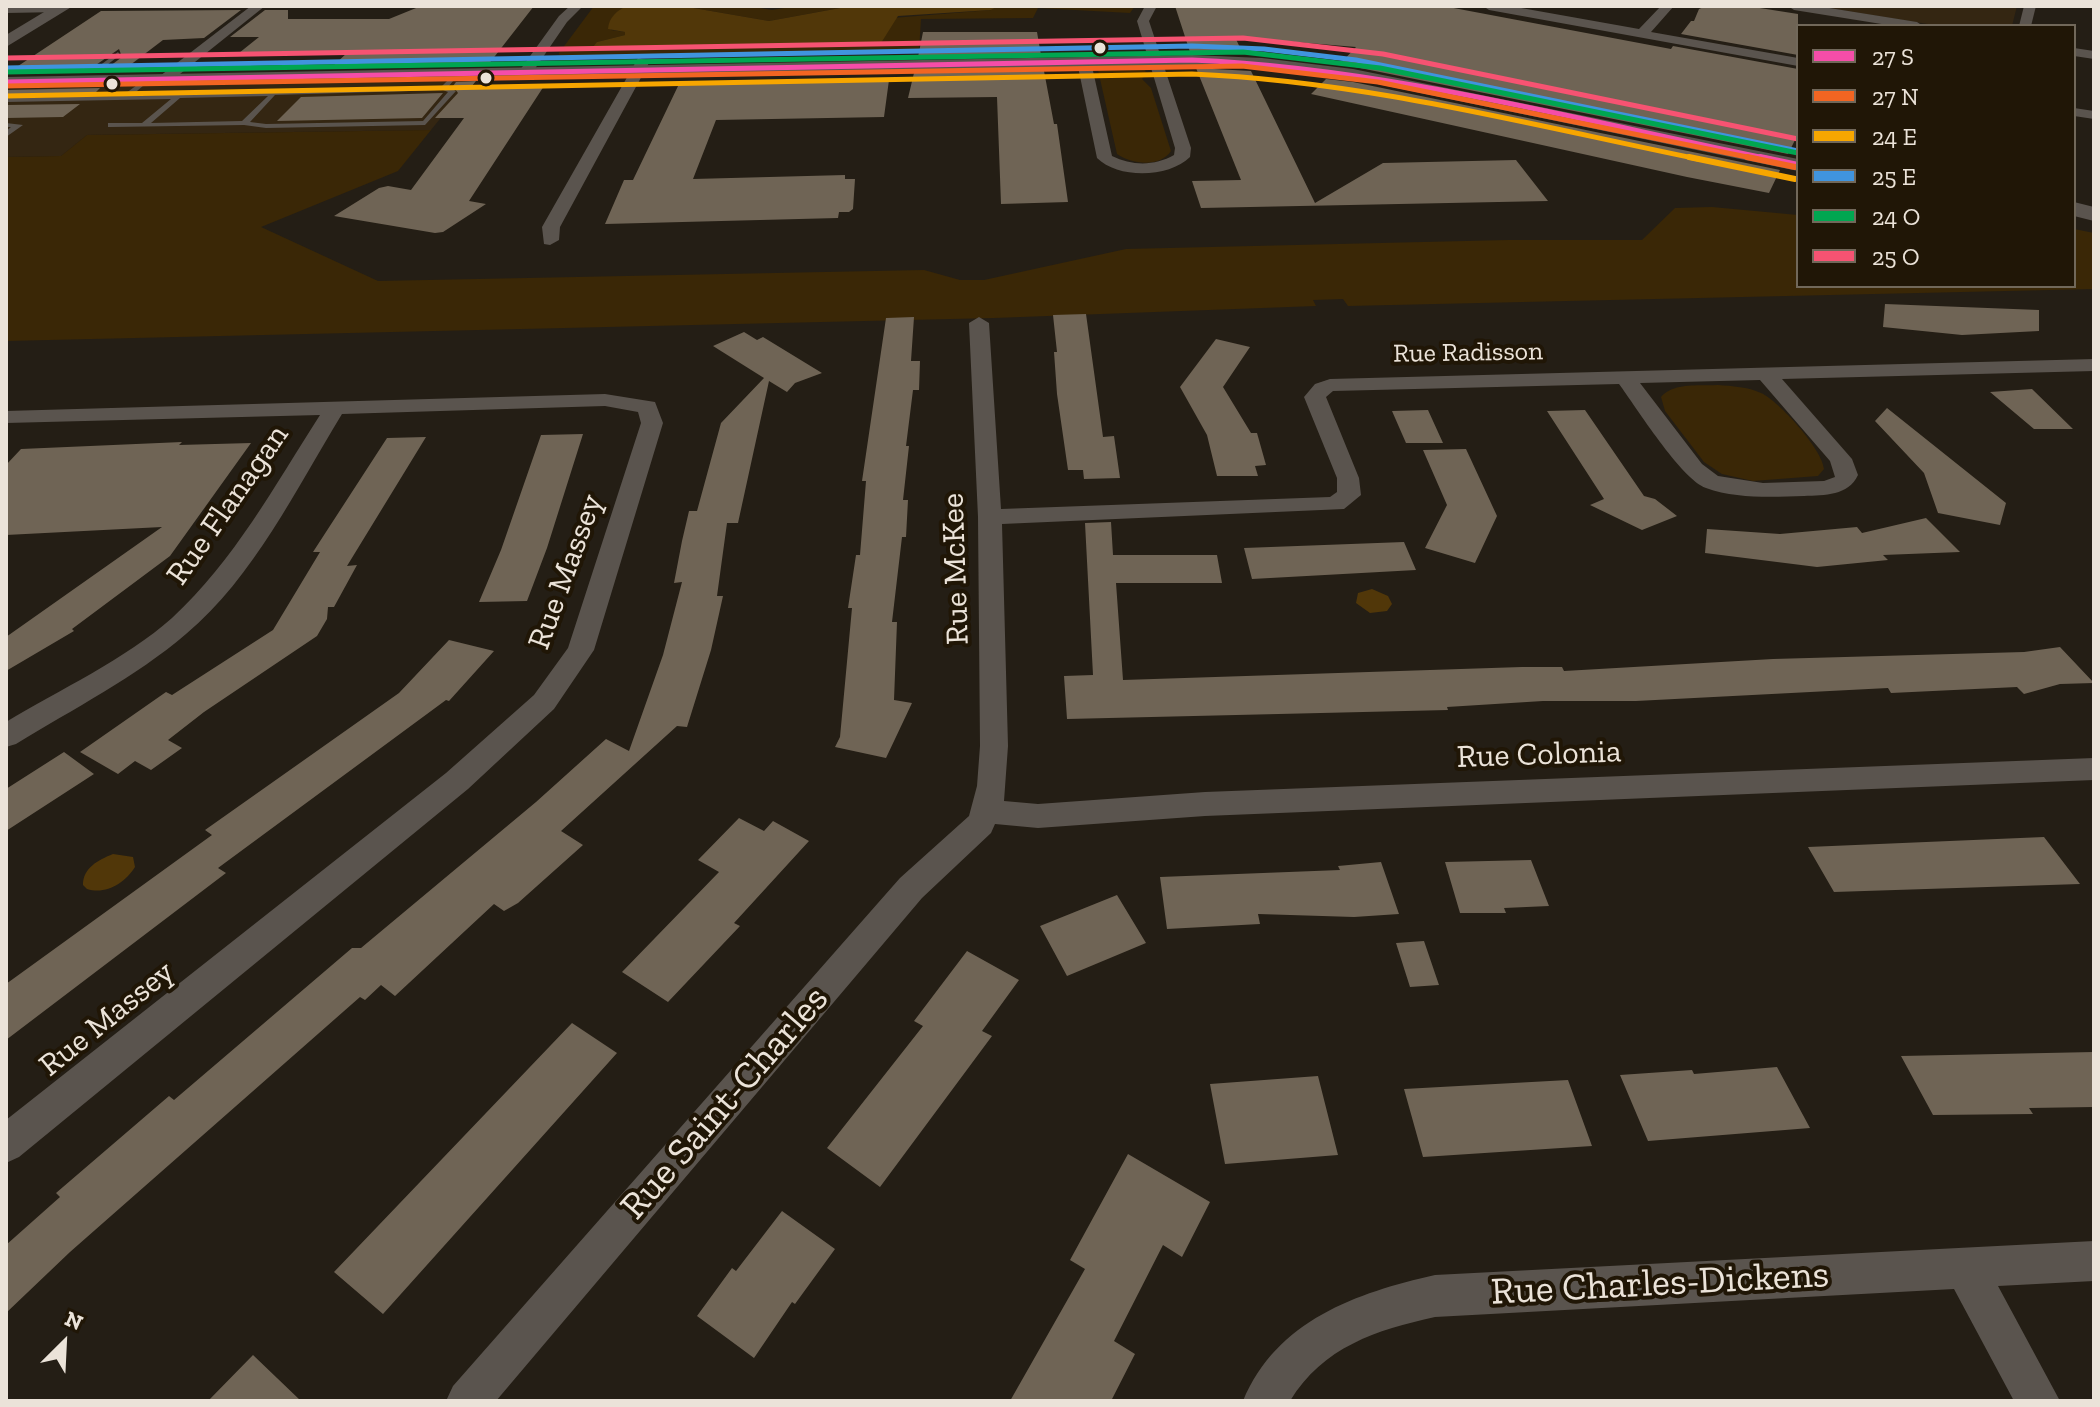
<!DOCTYPE html>
<style>
body{margin:0}
#map{position:relative;width:2100px;height:1407px;overflow:hidden;background:#241e15;font-family:"Zilla Slab",serif}
canvas{display:block}
.frame{position:absolute;inset:0;border:8px solid #ebe3d9;pointer-events:none}
.legend{position:absolute;left:1796px;top:24px;width:280px;height:264px;box-sizing:border-box;background:#201606;border:2px solid #71685a;margin:0;padding:10px 14px;list-style:none;font-size:24px;color:#ebe3d9}
.legend li{display:flex;align-items:center;gap:16px;height:40px}
.legend b{width:40px;border:2px solid #71685a}
.north{position:absolute;left:24px;top:1303px;width:80px;height:80px;-webkit-text-stroke:6px #201606;paint-order:stroke;rotate:24deg;font-size:22px;font-weight:700;line-height:32px;text-align:center;color:#ebe3d9}
.north::after{content:'';display:block;margin:auto;width:28px;height:36px;background:#ebe3d9;clip-path:polygon(50% 0,100% 100%,50% 72%,0 100%)}
</style>
<div id="map">
<canvas width="2100" height="1407"></canvas>
<div class="frame"></div>
<ul class="legend">
<li><b style="height:10px;background:#f54da8"></b>27 S</li>
<li><b style="height:10px;background:#f26522"></b>27 N</li>
<li><b style="height:10px;background:#f7a600"></b>24 E</li>
<li><b style="height:10px;background:#4094de"></b>25 E</li>
<li><b style="height:10px;background:#00a651"></b>24 O</li>
<li><b style="height:10px;background:#f65372"></b>25 O</li>
</ul>
<div class="north">N</div>
</div>
<script>
const ctx = document.querySelector('canvas').getContext('2d');
ctx.lineJoin = 'round';
function fill(path, color) {
  ctx.fillStyle = color;
  ctx.fill(path, 'evenodd');
}
function strokePath(path, color, width, dash) {
  ctx.strokeStyle = color;
  ctx.lineWidth = width;
  ctx.lineCap = dash ? 'butt' : 'round';
  ctx.setLineDash(dash || []);
  ctx.stroke(path);
}
function write(font, color, halo, rows, align = 'center') {
  ctx.font = font + ' "Zilla Slab",serif';
  ctx.lineWidth = 8;
  ctx.setLineDash([]);
  ctx.textBaseline = 'middle';
  ctx.strokeStyle = halo;
  ctx.fillStyle = color;
  for (const [text, x, y, turn = 0] of rows) {
    ctx.save();
    ctx.translate(x, y);
    ctx.rotate((+turn || 0) * Math.PI / 180);
    ctx.textAlign = isNaN(turn) ? turn : align;
    if (halo) ctx.strokeText(text, 0, 0);
    ctx.fillText(text, 0, 0);
    ctx.restore();
  }
}
fill(new Path2D(`
 M1817 6H2017L2012 26H1940Z
 M472 79 431 130 87 135 61 156 6 157V89Z`), '#342612');
fill(new Path2D(`
 M594 6H626L620 10 611 30 625 32V35L597 42 991 10 997 6H1135L1130 13 1038 8 1033 18 921 19 919 51 560 56 559 53Z
 M682 6H748L772 10 796 6H851L769 21Z
 M1145 69 1146 74 1142 79 1151 88 1171 151C1160 168 1131 164 1117 154L1098 70Z
 M431 130 398 171 261 227 378 281 924 270 960 280H984L1126 249 1508 240H1642L1675 208 1712 207 1798 215V286H2074V229L2094 233V289L1348 306 1343 299 1313 300 1316 306 994 318 6 341V157L61 156 87 135Z
 M1718 385C1732 386 1748 387 1761 393 1779 401 1823 450 1824 469L1818 476 1753 481 1722 474 1704 462 1665 411 1661 397C1674 382 1699 386 1718 385Z`), '#3a2706');
fill(new Path2D(`
 M626 6H682L769 21 851 6H998L991 10 898 16 881 43 596 49 593 47 597 42 625 35V32L608 29C609 17 617 11 626 6Z
 M1372 589 1388 596 1392 604 1387 611 1370 613 1356 603 1358 593Z
 M113 854 133 857 135 867C125 883 106 895 87 889L83 885C83 868 98 860 113 854Z`), '#513709');
fill(new Path2D(`
 M421 6H534L488 65 331 68 349 51 239 53 259 37H230L265 10H288V19H389Z
 M1175 6H1443L1671 49 1673 46 1798 69V134L1788 154 1340 64 1356 47 1235 37 1243 54 1190 52Z
 M1706 6H1747L1798 14V55L1681 34 1691 21H1694L1699 9Z
 M241 10 204 38 163 40 121 72H102L122 57 119 49 93 67V72L6 74 101 11Z
 M923 32H1037L1041 55 918 57Z
 M1196 68 1251 71 1315 203 1383 163 1516 160 1548 201 1201 208 1192 181 1241 180Z
 M1044 71 1054 124H1057L1068 202 1001 204 997 97 908 98 914 73Z
 M1326 79 1353 82 1780 170 1769 193 1687 177 1311 94Z
 M889 80 884 117 716 120 693 179 845 175V179H855L853 209 849 212H839L838 218 605 224 624 180H633L679 84Z
 M476 81 471 87 544 86 469 201 486 204 443 232 435 233 334 216 379 188 388 186 411 190 464 118H435L458 93 453 86 456 82Z
 M100 88 94 94 6 95V90Z
 M443 93 422 118 277 121 301 97Z
 M80 104 63 117 6 118V105Z
 M1885 304 2039 310V331L1962 335 1883 327Z
 M1086 314 1103 437 1114 436 1120 478 1084 479 1083 470H1068L1057 394 1054 352H1057L1053 315Z
 M914 317 911 361H920L919 390H913L906 446H909L903 500H908L906 537H902L892 622H897L894 700 912 703 886 758 835 747 840 737 852 608H848L856 555H860L866 481H862L886 318Z
 M744 332 757 340 763 337 822 373 795 383 787 392 769 381 738 523H727L717 596H723L711 650 687 727 677 726 561 831 583 845 518 903 504 911 494 904 395 996 381 985 365 1000 360 997 70 1252 6 1313V1245L60 1197 56 1193 169 1096 174 1100 352 948H361L536 802 606 739 629 751 663 655 682 582 674 583 682 541 689 511H697L721 423 764 378 713 346Z
 M1216 339 1250 347 1223 387 1251 433H1257L1266 465 1255 466 1258 476H1217L1207 435 1180 387Z
 M2032 389 2073 429H2034L1990 392Z
 M1887 408 2006 503 2000 525 1938 513 1924 473 1875 421Z
 M1428 410 1443 443H1406L1392 411Z
 M1585 410 1644 496 1655 499 1677 516 1642 530 1590 505 1604 499 1547 411Z
 M583 434 547 548 527 601 479 602 501 550 541 435Z
 M426 437 347 566 357 565 334 607H328L327 619 317 636 204 712 168 740 182 748 151 770 135 761 118 774 80 752 166 692 172 695 273 630 320 552H313L387 438Z
 M182 442 179 445 251 443 170 556 72 629 74 631 6 671V637L162 527 6 535V465L21 449Z
 M1466 449 1497 516 1475 563 1425 548 1447 505 1423 450Z
 M1926 518 1960 552 1883 555 1888 560 1817 567 1705 553 1707 529 1780 534 1857 527 1862 533Z
 M1111 522 1113 555H1217L1222 583H1116L1123 680 1522 667H1562L1564 671 1773 659 2024 652 2060 647 2094 683 2060 684 2024 694 2017 687 1891 693 1888 688 1636 701H1543L1447 707 1448 710 1067 719 1064 676 1093 675 1085 523Z
 M1404 542 1416 570 1252 579 1244 548Z
 M449 640 494 651 449 701 446 700 218 868 226 873 6 1040V984L212 835 205 830 399 693Z
 M64 752 94 774 6 831V789Z
 M739 818 764 831 773 821 809 841 734 923 740 926 668 1002 622 972 719 872 698 860Z
 M2044 837 2080 884 1834 892 1808 847Z
 M1531 860 1549 906 1504 908 1506 913H1460L1445 862Z
 M1381 862 1399 914 1354 917 1258 914 1260 924 1167 929 1160 877 1340 870 1338 866Z
 M1117 895 1146 943 1067 976 1040 926Z
 M1424 941 1439 985 1410 987 1396 943Z
 M967 951 1019 980 982 1031 992 1036 880 1187 827 1148 923 1026 914 1021Z
 M572 1023 617 1053 383 1314 334 1272Z
 M2094 1052V1107L2029 1108 2033 1114 1933 1115 1901 1056Z
 M1777 1067 1810 1128 1648 1141 1620 1075 1692 1070 1694 1074Z
 M1318 1076 1338 1155 1225 1164 1210 1084Z
 M1568 1080 1592 1146 1423 1157 1404 1089Z
 M1128 1154 1210 1202 1182 1257 1163 1245 1114 1341 1135 1354 1111 1401H1010L1085 1269 1070 1260Z
 M782 1211 835 1249 795 1304 792 1302 754 1358 697 1316 732 1268 736 1271Z
 M253 1355 301 1401H208Z`), '#6f6455');
fill(new Path2D(`
 M118 52 120 55 99 71H95V69Z
 M456 72 459 74 448 87 456 91 425 125 266 128 244 125 111 127H108V123H142L171 99 6 102V98L122 96 148 77 150 80 131 96 442 86ZM443 90 448 92 423 121 266 124 250 122 275 95ZM268 96 242 121 151 123 180 98Z
 M6 123 23 125 6 137V131L11 127H6Z`), '#5a544e');
fill(new Path2D(`
 M6 6H66L67 8 61 12 6 13Z
 M251 6H265L170 82H160V76Z
 M570 6H583L567 22 530 76H520V70L559 16Z
 M1145 6H1157L1149 21 1191 148 1190 157C1169 178 1118 179 1097 158L1077 62 1084 58 1091 62 1112 156C1132 166 1155 166 1174 155L1175 148 1137 21Z
 M1483 6H1510L1639 29 1661 6H1674L1651 32 1798 58V66L1489 10Z
 M1788 6H1817L1917 22 1923 26H1894L1794 10Z
 M2024 6H2036L2031 26H2019Z
 M2074 48 2094 51V59L2074 56Z
 M638 58 650 61 560 227 559 240 550 245 544 244 542 227Z
 M2074 108 2094 111V119L2074 116Z
 M979 317 989 323 1001 509 1330 497 1337 492V478L1304 397 1315 384 1330 379 2094 359V371L1782 379 1852 459 1858 475C1848 496 1825 495 1804 496 1773 497 1736 499 1706 488 1681 479 1636 407 1619 384L1333 391 1326 397 1359 478 1361 495 1344 509 1002 524 1008 746 1004 801 1038 804 1205 792 2094 758V780L1205 816 1038 828 995 824 991 833 922 898 496 1401H446L453 1386 900 878 969 816 977 786 980 746 978 517 969 323ZM1760 380 1830 461 1835 477 1824 481 1763 483 1718 476 1702 464 1640 383Z
 M605 394 655 402 663 423 594 650 554 709 468 789 19 1157 6 1163V1120L446 773 534 695 568 648 641 423 638 412 605 406 342 414C296 489 254 577 186 634 136 677 73 709 16 744L6 747V722C59 690 126 659 172 618 234 561 275 485 320 415L6 423V411Z
 M2094 1241V1281L1998 1286 2060 1401H2014L1954 1289 1435 1317C1376 1330 1323 1347 1290 1401H1243C1277 1320 1356 1293 1435 1275Z`), '#5a544e');
fill(new Path2D(`
 M54 6H73L6 47V35Z
 M1192 55 1262 58 1353 69 1798 159V171L1353 79 1262 68 1192 65 6 87V77Z
 M2074 202 2094 207V221L2074 216Z`), '#5a544e');
strokePath(new Path2D(`
 M6 82 1192 60C1386 68 1579 120 1770 159`), '#f54da8', 5);
strokePath(new Path2D(`
 M1760 157 1798 165`), '#f54da8', 6);
strokePath(new Path2D(`
 M6 86 1242 66 1378 82 1757 159`), '#f26522', 5);
strokePath(new Path2D(`
 M1747 157 1795 167`), '#f26522', 6);
strokePath(new Path2D(`
 M6 96 1192 74C1364 81 1531 125 1698 159`), '#f7a600', 5);
strokePath(new Path2D(`
 M1689 157 1795 179`), '#f7a600', 6);
strokePath(new Path2D(`
 M6 68 1192 46 1264 49 1356 60 1798 151`), '#4094de', 5);
strokePath(new Path2D(`
 M6 72 1243 52 1380 68 1798 153`), '#00a651', 5);
strokePath(new Path2D(`
 M6 58 1243 38 1383 54 1798 139`), '#f65372', 5);
for (const [x, y, r, color] of [
 [1100,48,7,"#ebe3d9"],
 [486,78,7,"#ebe3d9"],
 [112,84,7,"#ebe3d9"]
]) {
  const dot = new Path2D();
  dot.arc(x, y, r, 0, 2 * Math.PI);
  ctx.fillStyle = color;
  ctx.fill(dot);
  strokePath(dot, '#201606', 3);
}
write('26px', '#ebe3d9', '#201606', [
 ["Rue Radisson",1468,353,-1]
]);
write('32px', '#ebe3d9', '#201606', [
 ["Rue Flanagan",228,505,-55],
 ["Rue McKee",956,569,-92],
 ["Rue Massey",566,572,-70],
 ["Rue Colonia",1539,755,-2],
 ["Rue Massey",107,1019,-39]
]);
write('38px', '#ebe3d9', '#201606', [
 ["Rue Saint-Charles",725,1103,-49],
 ["Rue Charles-Dickens",1660,1284,-3]
]);
</script>
